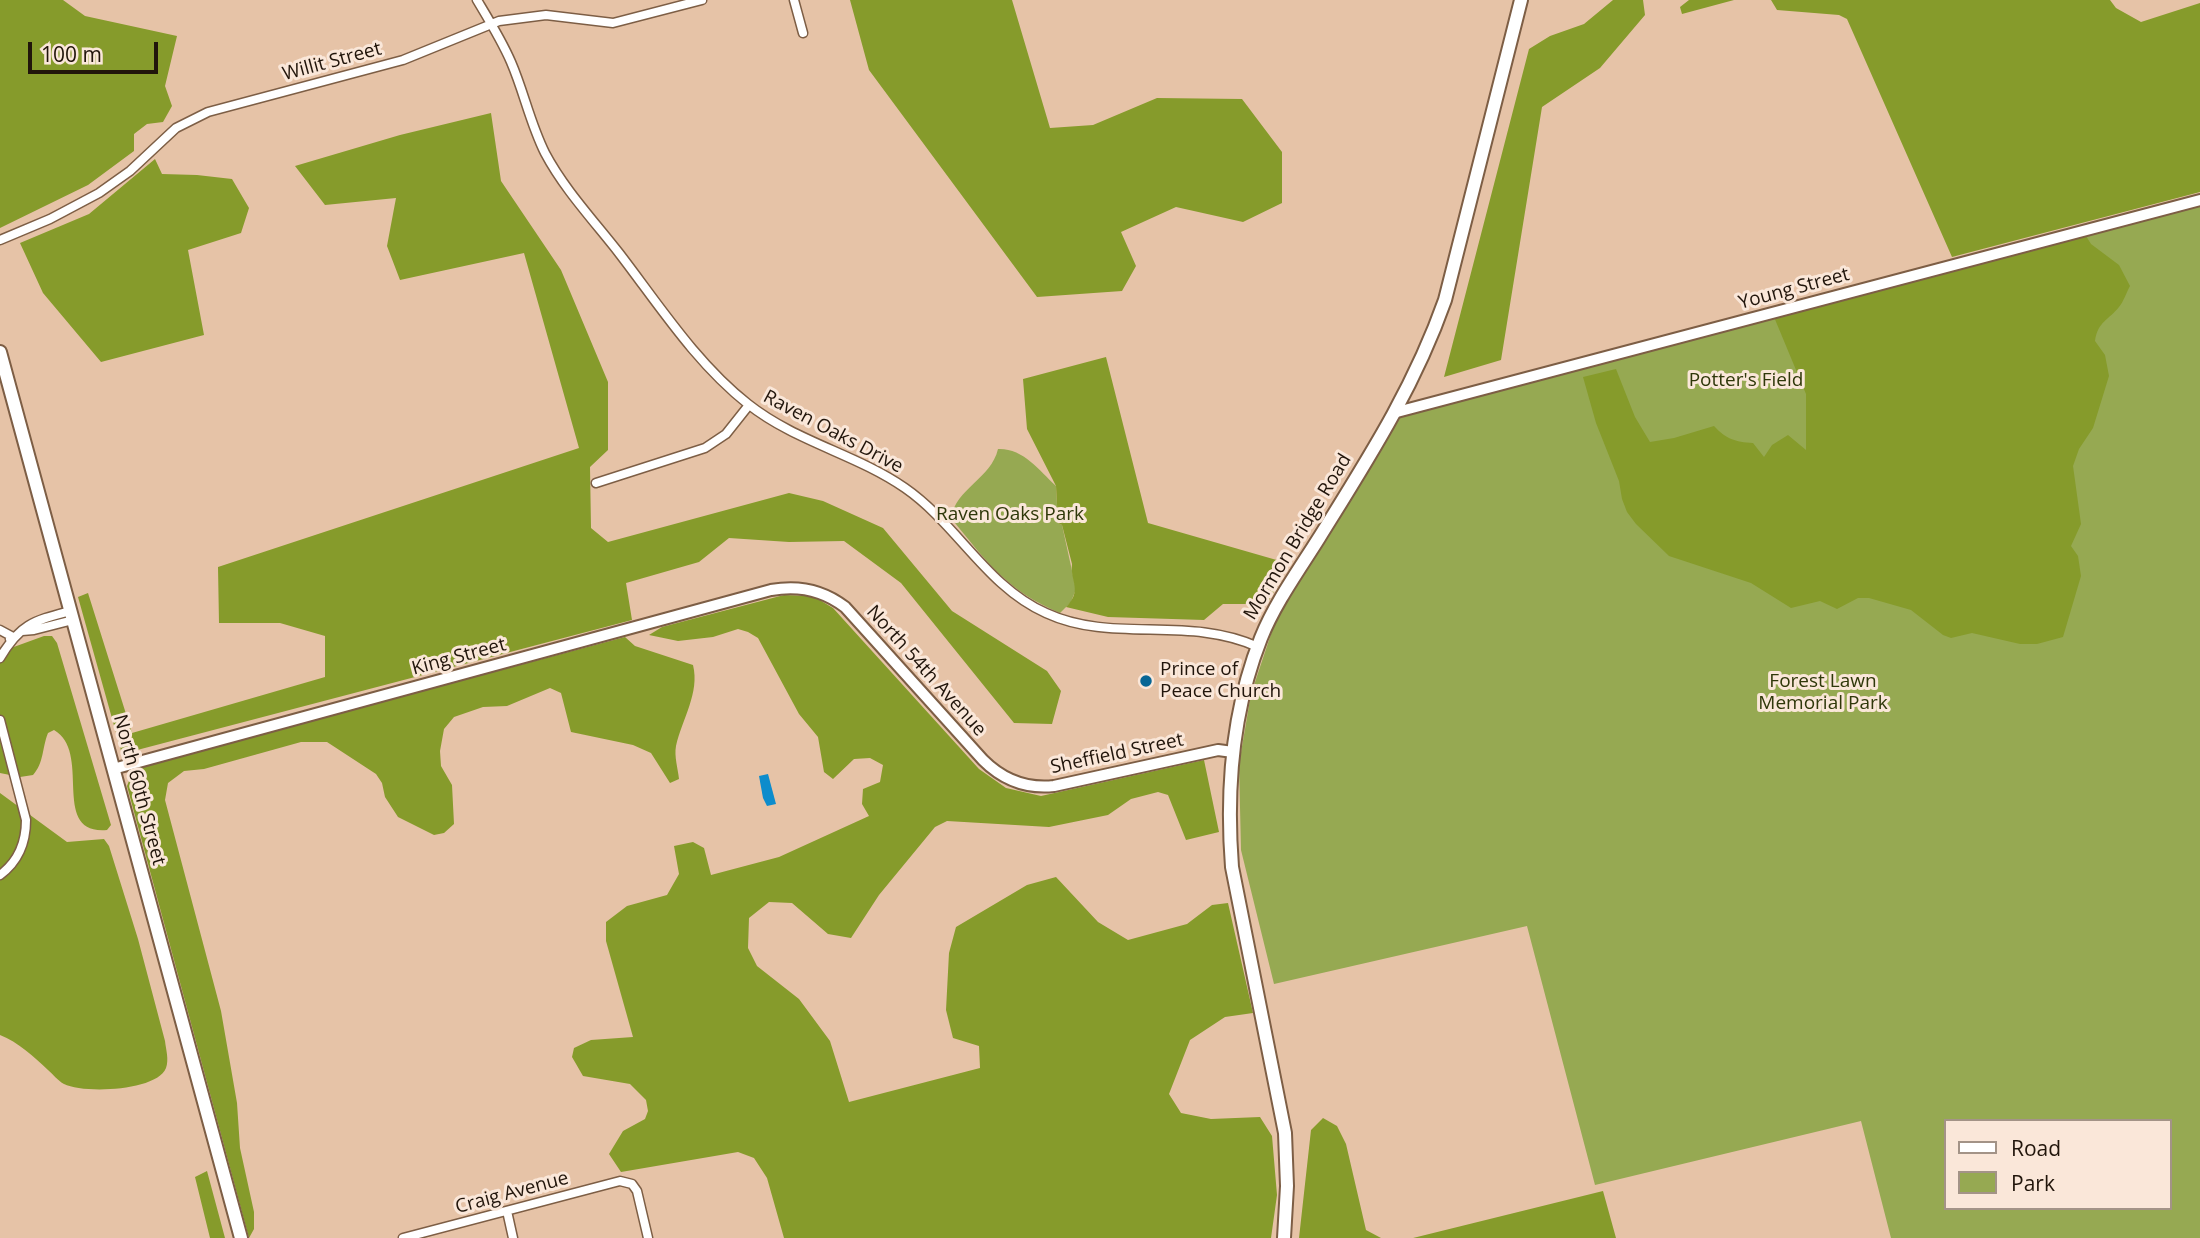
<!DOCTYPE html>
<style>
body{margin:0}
#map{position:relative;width:2200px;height:1238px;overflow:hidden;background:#e6c3a7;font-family:"Open Sans",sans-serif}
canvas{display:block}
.legend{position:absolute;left:1944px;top:1119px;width:228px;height:91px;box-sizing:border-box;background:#fae7d9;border:2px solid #a39387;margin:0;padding:9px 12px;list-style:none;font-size:21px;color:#21150b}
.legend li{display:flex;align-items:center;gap:14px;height:35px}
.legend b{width:35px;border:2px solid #a39387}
.scale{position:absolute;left:28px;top:42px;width:130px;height:32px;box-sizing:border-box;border:4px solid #21150b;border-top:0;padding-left:9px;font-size:21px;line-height:24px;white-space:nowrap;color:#21150b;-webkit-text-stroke:5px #fae7d9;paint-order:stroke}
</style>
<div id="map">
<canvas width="2200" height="1238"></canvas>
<ul class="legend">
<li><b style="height:9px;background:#fff"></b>Road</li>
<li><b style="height:19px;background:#96a952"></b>Park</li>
</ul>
<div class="scale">100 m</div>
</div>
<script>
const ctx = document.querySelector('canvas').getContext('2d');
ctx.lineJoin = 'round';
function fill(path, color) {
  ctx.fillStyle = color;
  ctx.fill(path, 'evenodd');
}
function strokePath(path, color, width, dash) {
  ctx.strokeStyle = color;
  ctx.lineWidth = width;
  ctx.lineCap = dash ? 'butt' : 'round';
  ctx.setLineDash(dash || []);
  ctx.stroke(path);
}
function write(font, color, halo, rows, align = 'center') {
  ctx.font = font + ' "Open Sans",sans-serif';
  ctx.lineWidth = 6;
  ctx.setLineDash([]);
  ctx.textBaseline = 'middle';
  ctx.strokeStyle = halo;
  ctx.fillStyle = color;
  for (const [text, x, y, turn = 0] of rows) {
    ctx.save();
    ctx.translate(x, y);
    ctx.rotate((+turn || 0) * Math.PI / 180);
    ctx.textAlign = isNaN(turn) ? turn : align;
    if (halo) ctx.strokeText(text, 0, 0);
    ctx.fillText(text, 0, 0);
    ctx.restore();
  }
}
fill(new Path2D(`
 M2200 206V1238H1891L1861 1121 1595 1185 1527 926 1274 984 1241 850 1239 764 1251 694 1276 619 1402 415ZM1946 1121H2170V1208H1946Z
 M998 449C1023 448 1039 470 1056 486L1058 523 1062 525 1076 589 1071 602 1060 613C1007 591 986 561 951 518 956 488 991 479 998 449Z`), '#96a952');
fill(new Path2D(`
 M0 0H63L85 16 177 36 165 86 172 106 163 122 147 124 134 134V151L88 185 0 228Z
 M850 0H1012L1050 128 1093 125 1157 98 1242 99 1282 152V203L1243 222 1176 207 1121 232 1136 266 1122 291 1037 297 869 70Z
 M1613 0H1643L1645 15 1600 68 1542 107 1501 360 1444 377 1529 49 1550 36 1584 24Z
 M1689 0H1734L1682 14 1680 7Z
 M1771 0H2110L2116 8 2141 22 2200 3V192L1952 257 1847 19 1839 15 1777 10Z
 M491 113 501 181 561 270 608 382V450L590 467 591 528 608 542 789 493 823 501 883 528 952 611 1047 671 1061 691 1052 724 1014 723 901 583 844 541 789 542 729 538 699 562 626 583 632 620 122 754 78 597 88 593 132 733 325 677V636L280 623H219L218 567 579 448 524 253 400 280 387 246 396 198 325 205 295 166 400 135Z
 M155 159 162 174 197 175 232 179 249 208 241 233 188 250 204 335 101 362 43 293 20 243 89 214Z
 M2086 236 2091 244 2119 265 2130 286C2126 293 2124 301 2119 307 2109 320 2098 321 2095 341L2105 355 2109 376 2093 428 2079 449 2073 466 2081 524 2071 546 2078 556 2081 576 2063 637 2037 644H2020L1972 633 1951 638 1943 635 1911 610 1869 598H1858L1837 609 1820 601 1791 608 1751 583 1669 556 1636 524 1627 512 1622 499 1619 481 1596 423 1583 377 1616 369 1635 417 1650 442 1674 438 1714 426C1726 439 1735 442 1753 443L1764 457 1772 445 1788 435 1806 450V394L1774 317Z
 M1106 357 1148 523 1280 561 1286 569 1267 604H1223L1204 620 1108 617 1066 607C1083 590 1070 582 1072 564L1062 525 1058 523 1056 486 1027 429 1023 379Z
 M784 595 813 596 833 608 979 769 1006 788 1041 796 1204 760 1219 832 1186 840 1168 795 1158 792 1131 799 1108 815 1049 827 947 821 935 827 879 895 851 938 828 934 792 903 769 902 749 918 748 948 757 966 799 999 830 1041 849 1102 980 1068 979 1046 953 1038 946 1010 949 953 956 927 1027 885 1056 877 1098 922 1128 940 1187 924 1212 905 1228 903 1253 1013 1225 1017 1190 1040 1169 1094 1181 1113 1211 1119 1260 1117 1272 1136 1277 1195 1271 1238H784L767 1178 754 1158 738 1152 621 1172 609 1154 623 1131 645 1119 648 1111 646 1100 630 1084 583 1076 572 1057 574 1048 591 1040 633 1037 606 941V922L627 906 667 895 679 874 674 846 693 842 704 848 711 875 779 857 869 816 862 804 863 789 880 782 883 765 870 758 854 759 833 779 824 772 818 737 799 714 758 638 748 632 738 629 713 637 678 641 649 635 662 627Z
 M44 636H52L57 643 111 825 107 830C49 835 93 752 54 730L48 733C42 748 44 763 33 775L20 777 0 773V652Z
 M625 637 635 646 693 665C700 693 682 719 676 746 674 756 678 769 679 779L670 783 651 753 633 745 571 732 561 693 550 688 507 706 483 707 454 717 444 729 440 751 441 766 452 785 454 824 444 833 434 835 398 817 385 797 382 783 376 774 327 742H301L204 769 184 771 168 783 165 800 221 1011 237 1103 240 1148 254 1212V1229L249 1238 127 786 129 781 147 764Z
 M0 793 67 842 104 839 109 846 138 939 165 1041C166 1050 169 1059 166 1068 157 1091 84 1094 64 1084 58 1081 53 1074 48 1070 34 1057 18 1042 0 1035Z
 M1323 1118 1337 1126 1346 1144 1366 1230 1381 1238H1299L1311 1130Z
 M207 1171 225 1238H210L195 1177Z
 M1603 1191 1616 1238H1413Z`), '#869b2b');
fill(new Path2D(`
 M768 774 776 804 767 806 763 798 759 776Z`), '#0d8ccc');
const minor = new Path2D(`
 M477 0C489 20 502 41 511 62 524 92 530 123 545 153 564 189 594 221 619 253 659 305 696 363 748 404 796 442 856 454 905 488 957 524 987 587 1046 613 1113 644 1188 615 1258 647
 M794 0 803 33
 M0 240 50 219 99 193 130 171 176 128 208 112 403 60 499 21 546 15 613 23 702 0
 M596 483 705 448 726 434 749 405
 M0 630 13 637 10 639
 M22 631 34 630 73 620
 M0 658C20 624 33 621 70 611
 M0 720 26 820C26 842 19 861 0 875
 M507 1211 513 1238
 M403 1238 620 1181 632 1184 637 1191 648 1238`);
const tertiary = new Path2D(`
 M1397 412 2200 200
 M113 769 771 590C798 585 823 590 845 607L983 760C1002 779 1026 789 1054 786L1218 750 1233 752`);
const secondary = new Path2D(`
 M0 352 241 1238
 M1284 1238 1287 1186 1285 1133 1232 867C1226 790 1232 711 1261 638 1275 603 1299 570 1319 538 1368 459 1414 388 1445 300L1521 0`);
strokePath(minor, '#7d5e45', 11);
strokePath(tertiary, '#7d5e45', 14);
strokePath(secondary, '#7d5e45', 16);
strokePath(minor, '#fff', 8);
strokePath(tertiary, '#fff', 10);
strokePath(secondary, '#fff', 12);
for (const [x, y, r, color] of [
 [1146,681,7,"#076695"]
]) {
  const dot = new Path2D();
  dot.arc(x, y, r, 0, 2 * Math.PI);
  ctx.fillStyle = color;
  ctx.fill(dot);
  strokePath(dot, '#fae7d9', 2.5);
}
write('19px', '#21150b', '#fae7d9', [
 ["Willit Street",332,62,-15],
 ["Young Street",1794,289,-15],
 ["Raven Oaks Drive",833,432,28],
 ["Mormon Bridge Road",1298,537,-59],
 ["King Street",459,657,-15],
 ["North 54th Avenue",926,671,48],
 ["Sheffield Street",1117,754,-12],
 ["North 60th Street",139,790,75],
 ["Craig Avenue",512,1193,-15]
]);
write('19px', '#2f380a', '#fae7d9', [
 ["Potter's Field",1746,381],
 ["Raven Oaks Park",1010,515],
 ["Forest Lawn",1823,682],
 ["Memorial Park",1823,704]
]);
write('19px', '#21150b', '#fae7d9', [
 ["Prince of",1160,670],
 ["Peace Church",1160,692]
], 'left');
</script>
